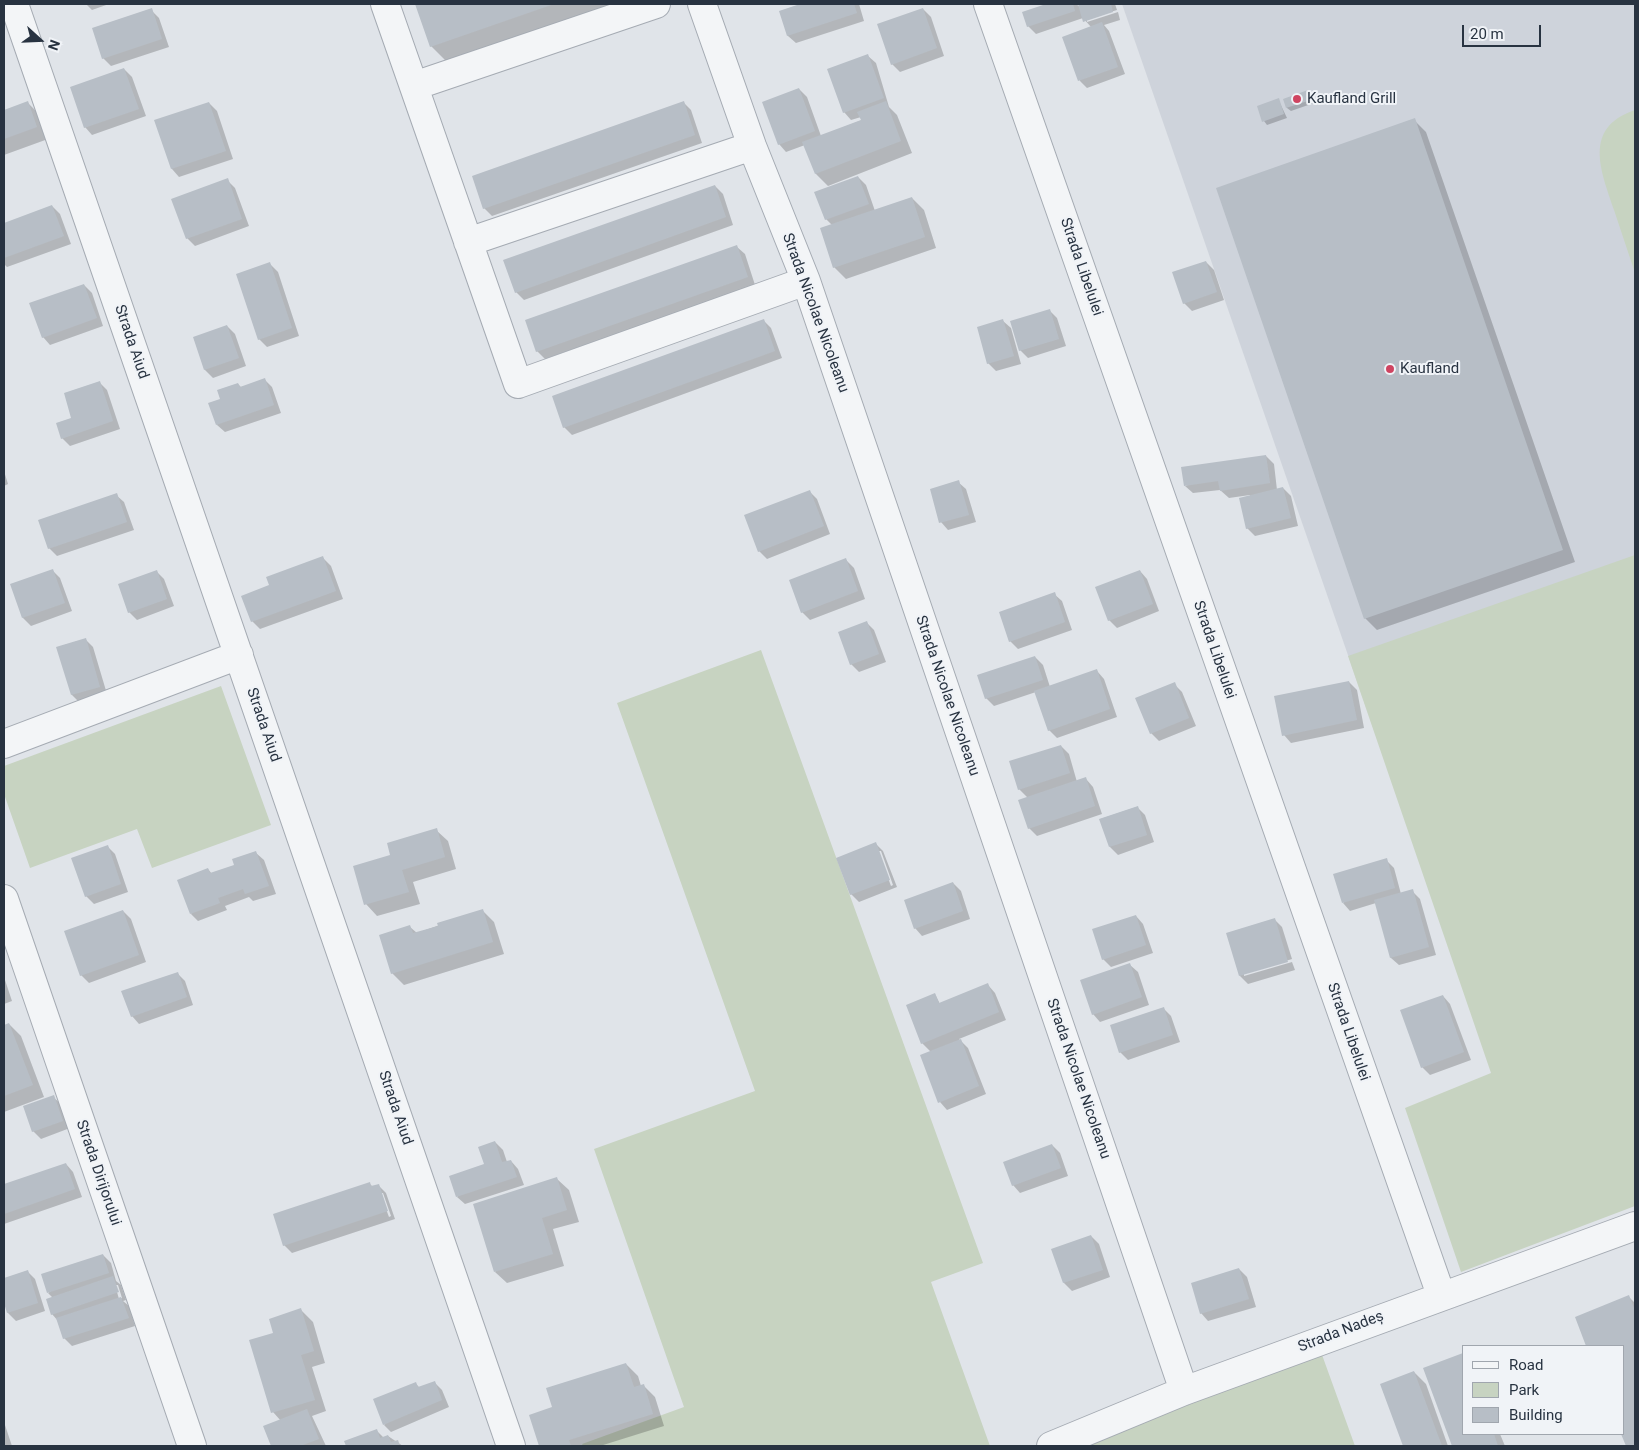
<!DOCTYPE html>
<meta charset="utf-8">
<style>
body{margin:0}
#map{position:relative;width:1639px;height:1450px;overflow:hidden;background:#e0e4e9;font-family:Roboto,sans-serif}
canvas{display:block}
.frame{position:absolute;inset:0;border:5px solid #283341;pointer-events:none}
.legend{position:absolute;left:1462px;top:1345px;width:162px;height:90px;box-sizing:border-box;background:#f0f3f7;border:1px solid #a0a6ae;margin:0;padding:6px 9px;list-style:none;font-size:15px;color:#283341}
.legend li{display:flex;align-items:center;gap:10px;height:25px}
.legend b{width:25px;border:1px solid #a0a6ae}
.north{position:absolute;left:15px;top:15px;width:50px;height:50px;-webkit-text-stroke:4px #f0f3f7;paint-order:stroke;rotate:110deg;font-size:14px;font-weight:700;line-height:20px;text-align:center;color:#283341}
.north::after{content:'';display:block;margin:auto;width:18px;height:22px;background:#283341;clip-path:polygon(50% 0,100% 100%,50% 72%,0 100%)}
.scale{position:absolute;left:1462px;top:25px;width:79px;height:22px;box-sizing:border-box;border:2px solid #283341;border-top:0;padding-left:6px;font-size:15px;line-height:18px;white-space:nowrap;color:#283341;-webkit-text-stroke:4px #f0f3f7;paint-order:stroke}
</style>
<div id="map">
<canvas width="1639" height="1450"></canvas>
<div class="frame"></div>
<ul class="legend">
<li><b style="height:6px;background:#f3f5f7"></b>Road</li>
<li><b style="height:14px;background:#c7d3c1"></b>Park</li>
<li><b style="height:14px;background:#b7bec6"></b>Building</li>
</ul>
<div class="north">N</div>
<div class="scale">20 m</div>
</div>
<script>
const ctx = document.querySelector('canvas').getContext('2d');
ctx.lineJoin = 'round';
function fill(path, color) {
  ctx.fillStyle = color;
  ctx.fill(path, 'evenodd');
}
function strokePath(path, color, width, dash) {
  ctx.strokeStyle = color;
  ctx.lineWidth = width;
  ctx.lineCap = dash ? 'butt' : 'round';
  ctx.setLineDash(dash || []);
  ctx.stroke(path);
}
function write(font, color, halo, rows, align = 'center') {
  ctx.font = font + ' Roboto,sans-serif';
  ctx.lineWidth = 4;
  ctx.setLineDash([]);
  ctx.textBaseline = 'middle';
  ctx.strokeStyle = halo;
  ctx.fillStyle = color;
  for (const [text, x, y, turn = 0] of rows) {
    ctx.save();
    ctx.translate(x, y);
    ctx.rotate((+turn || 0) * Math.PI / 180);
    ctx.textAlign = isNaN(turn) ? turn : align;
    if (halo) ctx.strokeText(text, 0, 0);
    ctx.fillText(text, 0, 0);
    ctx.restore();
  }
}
fill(new Path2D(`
 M1122 4H1635V666L1383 756Z`), '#ced3db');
fill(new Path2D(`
 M1635 110V273C1628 252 1621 231 1614 210 1601 171 1582 128 1635 110Z
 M1635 555V1206L1461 1272 1405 1108 1491 1073 1348 656Z
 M761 650 983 1263 931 1282 990 1446H583L582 1444 684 1407 594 1149 755 1091 617 703Z
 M221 686 271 825 152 868 137 829 30 868 4 794V766Z
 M1317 1341 1355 1446H1056Z`), '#c7d3c1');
fill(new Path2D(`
 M86 4H109L92 10Z
 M417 4H644L454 69 431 46Z
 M804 4H859L864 21 796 43 788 36 780 12Z
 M1049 4H1076L1080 7 1079 4H1115L1117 10 1087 19V22L1118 12 1120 20 1104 25 1109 31 1125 74 1087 88 1080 81 1064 37 1091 27 1083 18 1036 34 1028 26 1024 13Z
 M923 9 931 17 944 56 900 72 892 64Z
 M151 10 159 18 169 47 111 66 103 58Z
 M868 56 876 63 889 107 897 115 912 153 828 186 816 174 805 145 786 152 779 144 799 89 807 97 821 136 862 120 861 117 851 120 844 112Z
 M124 69 132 77 146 116 92 135 85 127Z
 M1308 91 1314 103 1291 111 1287 108 1285 99Z
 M1278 99 1287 118 1267 125 1264 121Z
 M683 102 691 110 702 143 492 216 484 208Z
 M28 103 40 115 48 139 4 155V111Z
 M209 103 217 111 233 159 179 177 172 169 156 121Z
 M1414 120 1426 132 1575 562 1377 630 1365 618Z
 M858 177 866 185 875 211 912 198 924 210 936 248 846 279 834 267 832 225 826 219Z
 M227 180 235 188 249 226 195 246 187 238Z
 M715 186 723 194 733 225 524 300 516 292Z
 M52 206 60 214 71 244 7 267 4 264V224Z
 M737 247 745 254 755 285 545 359 537 351Z
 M1206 262 1214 270 1224 300 1192 311 1184 303Z
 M270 264 278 272 299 336 267 347 259 339Z
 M84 285 92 293 103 326 50 345 43 337Z
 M1049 310 1057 318 1066 346 1028 358 1020 350Z
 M763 320 771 328 782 358 572 435 564 427Z
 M1003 321 1011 328 1021 364 996 371 988 363Z
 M227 326 235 334 246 366 213 378 205 370 194 338Z
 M265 380 272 387 281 413 225 432 217 425 222 400 238 384 241 387Z
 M99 382 107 390 120 429 70 446 62 438 73 418Z
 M1266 456 1274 464 1277 490 1283 488 1291 496 1298 526 1255 536 1247 528 1250 495 1229 498 1220 490 1193 493 1185 486Z
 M4 471 8 484 4 486Z
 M958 482 966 489 976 522 948 530 941 522Z
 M809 491 817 499 830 534 767 559 759 551Z
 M116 495 124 502 134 530 57 556 49 548Z
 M323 558 331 566 343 599 260 629 252 621 271 586Z
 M846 560 854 568 865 599 810 620 802 612Z
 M52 570 60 578 72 611 31 626 23 618 11 585Z
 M156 571 164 579 174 606 137 620 129 612Z
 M1140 571 1147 579 1159 611 1117 628 1109 620Z
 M1054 594 1062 601 1072 630 1018 649 1010 641Z
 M866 622 874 630 886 662 859 672 851 664Z
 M85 639 93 647 107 694 80 703 72 695 58 647Z
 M1035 657 1043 665 1050 687 1097 671 1104 679 1117 717 1057 738 1049 730 1036 692 994 706 986 698Z
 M1349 682 1357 690 1364 728 1291 743 1284 735Z
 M1174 684 1182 692 1196 726 1159 741 1151 733Z
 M1061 746 1069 754 1077 782 1086 779 1093 787 1102 814 1037 836 1029 828 1028 798 1019 789Z
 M1137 807 1145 815 1154 842 1118 855 1110 847 1101 819Z
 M436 830 448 841 456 869 413 882 420 904 377 916 366 904 392 856Z
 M876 844 883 851 897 887 859 902 851 894ZM878 851H881L893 885 891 886Z
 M107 846 115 854 128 892 94 904 86 896Z
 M256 853 264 860 276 894 253 901 249 897 225 906 227 910 198 921 191 914 208 869 212 874 236 866Z
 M1386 860 1394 868 1401 894 1412 891 1420 899 1436 955 1399 965 1391 958 1376 903 1350 911 1343 903Z
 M953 883 961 891 970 919 922 936 915 928Z
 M482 910 494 922 504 954 404 985 392 973 410 927 417 933Z
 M123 911 131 919 146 962 89 983 81 975Z
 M1136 916 1143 924 1153 953 1111 967 1103 959Z
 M1274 919 1282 927 1292 959 1244 974V976L1292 962 1295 970 1248 984 1240 976 1228 933Z
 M1130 965 1138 972 1149 1005 1100 1022 1093 1014Z
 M177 973 185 981 193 1005 139 1024 132 1016Z
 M4 977 12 1001 4 1004Z
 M988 985 995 993 1006 1020 959 1039 968 1048 986 1094 947 1110 940 1102 931 1052 922 1043 935 994 940 1004Z
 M1443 996 1450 1004 1471 1060 1430 1075 1422 1067Z
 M1163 1008 1171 1016 1180 1042 1128 1060 1120 1052Z
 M9 1024 21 1036 44 1097 4 1112V1026Z
 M53 1097 61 1104 70 1128 41 1139 33 1131Z
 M495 1142 503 1150 507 1162 511 1161 518 1169 524 1185 465 1204 457 1197 485 1165Z
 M1052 1145 1060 1153 1068 1176 1020 1193 1013 1185Z
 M66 1164 73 1172 82 1197 4 1224V1185Z
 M557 1179 569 1190 579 1222 553 1229 564 1266 507 1283 495 1272Z
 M369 1183 373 1187 378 1185 386 1193 395 1219 292 1253 284 1245ZM380 1193H383L391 1216 389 1217Z
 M1091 1236 1099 1244 1110 1277 1072 1291 1064 1283 1053 1250Z
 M103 1255 111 1263 116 1281 121 1285 126 1300 123 1301 129 1306 135 1326 72 1346 64 1338 58 1321 52 1314 53 1298 48 1293ZM115 1285H118L122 1298 119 1299Z
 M1239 1269 1247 1277 1256 1307 1208 1321 1201 1313Z
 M27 1271 35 1279 45 1311 16 1321 8 1313 4 1299V1279Z
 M1629 1297 1635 1303V1446H1628L1623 1434V1346H1588L1576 1318Z
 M301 1310 313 1322 325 1363 312 1367 326 1411 312 1416 326 1446H273L265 1427 281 1421 273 1412 274 1334Z
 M626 1364 638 1376 641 1386 643 1385 655 1397 664 1426 600 1446H540L531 1416 554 1408Z
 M1424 1369 1463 1434H1500L1505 1446H1453Z
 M1414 1372 1426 1384 1448 1446H1404L1381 1385Z
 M434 1382 442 1390 449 1407 391 1432 384 1425 416 1384 420 1388Z
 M4 1422 12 1446H4Z
 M376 1430 384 1438 388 1436 403 1446H347L346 1442Z`), '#0003');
fill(new Path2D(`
 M415 4H554L430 47Z
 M800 4H854L857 13 787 36 779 11Z
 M1046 4H1073L1075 11 1027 27 1022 12Z
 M1078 4H1111L1113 12 1083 22Z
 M152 8 162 39 102 59 92 28Z
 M923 8 937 48 891 65 877 24Z
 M1102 22 1118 67 1078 81 1062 37Z
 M868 54 884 98 843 113 827 69Z
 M124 68 139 109 84 128 70 87Z
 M799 88 815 131 778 145 762 102Z
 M1308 90 1311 100 1286 108 1283 99Z
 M1279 98 1284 114 1262 122 1257 106Z
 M28 101 37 127 4 139V110Z
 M684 101 695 135 483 209 472 176Z
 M886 101 901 141 815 174 802 142 861 120 857 112Z
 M209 102 226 151 171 169 154 120Z
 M1415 118 1563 550 1364 619 1216 188Z
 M858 176 869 204 825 220 814 192Z
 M228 178 242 219 186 239 171 199Z
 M715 185 726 217 515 293 503 260Z
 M912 197 925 237 833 268 820 228Z
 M52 205 64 236 4 258V223Z
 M737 245 748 277 536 352 525 320Z
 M1206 261 1217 292 1183 304 1172 272Z
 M270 262 292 328 258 340 236 274Z
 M84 284 97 318 42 338 29 303Z
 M1050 309 1059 339 1019 351 1010 321Z
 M764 319 775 351 563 428 552 396Z
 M1003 319 1014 356 987 364 977 327Z
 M227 325 239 358 204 370 193 337Z
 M265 378 274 405 216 425 208 403 220 399 217 390 238 383 240 387Z
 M100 381 113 421 61 439 56 423 71 418 64 393Z
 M1266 455 1270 483 1220 491 1218 481 1184 486 1181 467Z
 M959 480 969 515 939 523 930 489Z
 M1283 487 1291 518 1246 529 1239 498Z
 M810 490 824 526 758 552 744 515Z
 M117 493 127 522 48 549 38 520Z
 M323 556 336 591 251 622 241 596 269 585 266 577Z
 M846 558 858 591 801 613 789 580Z
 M53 569 65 603 22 618 10 584Z
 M157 570 167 599 128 613 118 584Z
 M1140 570 1153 604 1108 621 1095 587Z
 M1055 592 1065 622 1009 642 999 612Z
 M867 621 879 654 850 665 838 632Z
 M86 638 100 687 71 695 56 647Z
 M1035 656 1043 680 985 699 977 675Z
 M1097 669 1110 709 1048 731 1034 691Z
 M1349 681 1357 720 1282 736 1274 696Z
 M1175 682 1189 718 1150 734 1135 698Z
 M1061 745 1070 773 1018 790 1009 761Z
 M1086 777 1095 806 1028 829 1018 800Z
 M1138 806 1147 835 1109 847 1099 819Z
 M437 828 445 857 402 870 409 892 364 905 353 866 390 855 387 843Z
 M876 842 890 880 850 895 836 858Z
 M108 845 121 884 85 897 71 858Z
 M256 851 269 886 245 894 243 889 218 898 220 903 190 914 177 880 208 868 210 873 234 865 232 859Z
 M1387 858 1395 888 1342 903 1333 874Z
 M953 882 963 911 914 929 904 900Z
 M1413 889 1429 947 1390 958 1374 900Z
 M483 909 493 942 391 974 379 935 410 925 413 933 438 926 437 923Z
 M123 910 139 955 80 976 64 931Z
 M1136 915 1146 945 1102 960 1092 929Z
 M1275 918 1288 962 1239 976 1226 933Z
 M1130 963 1142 997 1092 1015 1080 980Z
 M178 972 187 997 131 1017 121 991Z
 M988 983 999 1012 921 1044 906 1005 935 993 939 1003Z
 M1443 995 1464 1052 1421 1068 1400 1010Z
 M1164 1007 1173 1035 1119 1053 1110 1025Z
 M9 1023 33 1085 4 1096V1025Z
 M961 1039 979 1086 938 1103 920 1055Z
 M54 1095 63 1121 32 1132 23 1106Z
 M495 1141 502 1162 511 1160 517 1177 456 1197 449 1176 484 1164 478 1147Z
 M1052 1144 1061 1168 1012 1186 1003 1162Z
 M66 1163 75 1189 4 1214V1184Z
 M557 1177 567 1210 542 1218 553 1254 494 1272 473 1204Z
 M370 1182 371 1186 379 1184 388 1211 283 1246 273 1214Z
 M1091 1235 1103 1270 1063 1283 1051 1249Z
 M103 1254 109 1273 47 1293 41 1274Z
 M1239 1268 1249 1299 1200 1314 1191 1283Z
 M28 1270 38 1303 7 1313 4 1303V1278Z
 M113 1276 119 1292 51 1315 46 1299Z
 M1629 1295 1635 1311V1446H1626L1621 1434 1623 1346H1586L1575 1317Z
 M121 1297 129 1318 63 1339 56 1318Z
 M301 1308 314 1351 301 1355 315 1400 271 1413 249 1340 273 1333 269 1319Z
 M1463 1353V1434H1494L1498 1446H1452L1423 1368Z
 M626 1363 634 1387 644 1384 653 1414 569 1440 571 1446H539L529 1415 552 1407 546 1388Z
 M1414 1371 1442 1446H1403L1380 1384Z
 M435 1381 442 1400 383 1425 373 1399 416 1382 418 1387Z
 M307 1409 319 1439 300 1446H271L263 1426Z
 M377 1429 380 1438 388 1435 391 1442 398 1440 400 1446H346L344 1441Z`), '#b7bec6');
const street = new Path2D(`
 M14 4 511 1446
 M385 4 518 384 806 281
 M702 4 752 146 806 281 1184 1391
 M988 4 1441 1295
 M414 86 656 4
 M468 242 752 146
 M4 744 239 655
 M4 899 192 1446
 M1051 1446 1184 1391 1635 1226`);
strokePath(street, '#a5abb3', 30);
strokePath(street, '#f3f5f7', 28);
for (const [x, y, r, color] of [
 [1297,99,5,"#cf4461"],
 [1390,369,5,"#cf4461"]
]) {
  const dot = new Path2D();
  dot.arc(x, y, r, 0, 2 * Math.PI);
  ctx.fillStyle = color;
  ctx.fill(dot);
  strokePath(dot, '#f0f3f7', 2);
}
write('15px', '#283341', '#f0f3f7', [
 ["Kaufland Grill",1307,99],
 ["Kaufland",1400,369]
], 'left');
write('15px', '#283341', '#f0f3f7', [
 ["Strada Libelulei",1081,267,71],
 ["Strada Nicolae Nicoleanu",815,313,70],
 ["Strada Aiud",131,342,71],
 ["Strada Libelulei",1214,650,71],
 ["Strada Nicolae Nicoleanu",947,696,71],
 ["Strada Aiud",263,725,71],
 ["Strada Libelulei",1348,1032,71],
 ["Strada Nicolae Nicoleanu",1078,1079,71],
 ["Strada Aiud",395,1108,71],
 ["Strada Dirijorului",98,1173,71],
 ["Strada Nadeș",1341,1332,-21]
]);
</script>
